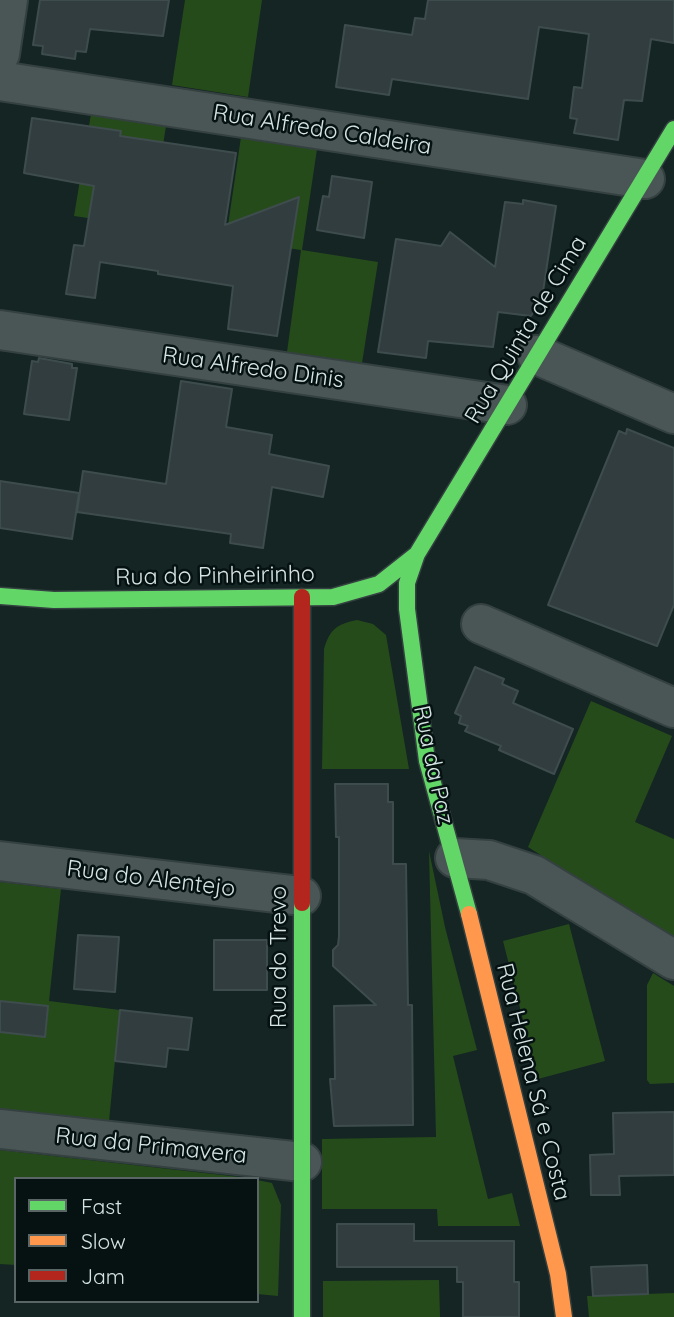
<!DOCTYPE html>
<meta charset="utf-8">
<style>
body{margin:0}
#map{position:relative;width:674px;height:1317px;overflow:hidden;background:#142524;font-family:Quicksand,sans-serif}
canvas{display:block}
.legend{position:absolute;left:14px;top:1177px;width:245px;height:126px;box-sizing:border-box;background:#061111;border:2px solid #596665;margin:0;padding:9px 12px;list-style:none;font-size:21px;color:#d5e5e4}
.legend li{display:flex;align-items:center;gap:14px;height:35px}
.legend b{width:35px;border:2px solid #596665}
</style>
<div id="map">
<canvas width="674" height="1317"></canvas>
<ul class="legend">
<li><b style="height:9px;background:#63d668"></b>Fast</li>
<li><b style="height:9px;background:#ff974d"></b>Slow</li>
<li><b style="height:9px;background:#b3261e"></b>Jam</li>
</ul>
</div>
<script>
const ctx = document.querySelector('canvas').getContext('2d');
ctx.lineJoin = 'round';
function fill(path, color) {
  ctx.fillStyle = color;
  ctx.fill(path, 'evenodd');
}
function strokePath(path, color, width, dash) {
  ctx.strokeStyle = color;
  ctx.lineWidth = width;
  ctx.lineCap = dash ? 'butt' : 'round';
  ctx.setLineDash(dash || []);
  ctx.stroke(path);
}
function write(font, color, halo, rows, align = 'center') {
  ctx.font = font + ' Quicksand,sans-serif';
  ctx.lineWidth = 5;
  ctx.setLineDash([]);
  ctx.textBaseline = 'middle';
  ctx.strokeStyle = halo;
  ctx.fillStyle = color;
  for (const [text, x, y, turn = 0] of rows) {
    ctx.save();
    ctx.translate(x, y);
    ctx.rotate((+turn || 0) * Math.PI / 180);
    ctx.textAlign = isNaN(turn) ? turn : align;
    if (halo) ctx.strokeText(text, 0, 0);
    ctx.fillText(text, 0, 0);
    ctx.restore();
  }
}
fill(new Path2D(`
 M185 0H262L248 97 172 85Z
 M91 114 166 126 150 227 74 216Z
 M241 137 317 149 302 250 378 262 362 363 287 352 301 250 226 239Z
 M357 620 373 624 386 635 409 769H322L324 649C330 629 337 624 357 620Z
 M591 701 672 736 635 822 674 839V940L528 847Z
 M429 851 445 927 477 1050 453 1056 488 1199 512 1193 520 1226H438L437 1209H322V1139L436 1137Z
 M0 882 61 889 49 1001 120 1010 109 1121 0 1109Z
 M569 924 605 1061 538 1079 503 941Z
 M653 973 674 986V1083L650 1084 647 1080V985Z
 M0 1150 240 1177 250 1179H16V1265L0 1264Z
 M257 1180 272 1183 281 1205 278 1296 257 1294Z
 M439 1280 440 1317H323V1281Z
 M674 1293V1317H589L587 1296Z`), '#264b1b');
const building = new Path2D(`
 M40 0H169L163 36 90 29 86 52 76 51 75 59 42 54 43 46 33 45Z
 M428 0H674V43L651 39 642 101 624 100 618 140 574 133 577 119 570 118 574 87 582 88 589 34 539 27 528 99 392 79 389 95 336 87 345 25 412 35 415 18 425 19Z
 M32 118 121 131 120 136 236 153 225 225 299 197 277 336 228 329 233 286 158 274V271L100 262 95 298 66 294 74 245 84 246 94 186 24 173Z
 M332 176 372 182 364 238 317 230 323 196 329 197Z
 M523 200 556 206 542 298 531 316 498 312 493 347 428 341 426 358 378 352 396 239 441 246 450 232 495 267 505 202 523 204Z
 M39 358 72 364V368H77L69 420 24 414 32 361 38 362Z
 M181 381 232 389 226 427 272 435 269 454 329 466 323 497 272 487 263 548 230 543 231 534 77 512 83 471 166 484Z
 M627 429 674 448V605L657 646 548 605 619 431 626 434Z
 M0 481 79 493 72 539 0 528Z
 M475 667 504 679 502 684 518 691 513 703 573 729 554 774 499 750 501 746 465 731 468 726 459 723 461 716 455 713Z
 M335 784H388V802H393V864H406L408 1005H412L413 1125 334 1126 330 1079H335L334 1006 376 1005 333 966V950L338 945 339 936V837H336Z
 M78 935 119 937 115 992 74 989Z
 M214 940H267V990H214Z
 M0 1001 48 1006 45 1037 0 1032Z
 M120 1010 192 1018 188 1050 168 1048 166 1067 115 1061Z
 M674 1112V1175L619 1176 620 1195H591L590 1155 614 1154 613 1113Z
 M337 1224H414V1241H514V1282H519V1317H463V1282H457V1267H337Z
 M647 1265 648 1294 593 1296 591 1267Z`);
fill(building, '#313d3f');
strokePath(building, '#3f4c4d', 2);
const street = new Path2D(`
 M0 54 8 0
 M0 81 645 179
 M0 330 507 405
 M537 355 674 414
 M481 624 674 708
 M455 858 489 860 534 875 674 960
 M0 861 301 896
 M0 1129 302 1162`);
const fast = new Path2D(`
 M0 596 54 600 333 597 379 584 417 554
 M302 903V1317
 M469 914 427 761 407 609V583L417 554 674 129`);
const slow = new Path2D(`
 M469 914 558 1274 564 1317`);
const jam = new Path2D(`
 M302 597V903`);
strokePath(street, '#344140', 42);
strokePath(fast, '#344140', 19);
strokePath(slow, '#344140', 19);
strokePath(jam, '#344140', 19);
strokePath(street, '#4a5555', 38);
strokePath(fast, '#63d668', 16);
strokePath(slow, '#ff974d', 16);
strokePath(jam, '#b3261e', 16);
write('23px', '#d5e5e4', '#061111', [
 ["Rua Alfredo Caldeira",322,130,9],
 ["Rua Quinta de Cima",526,330,-59],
 ["Rua Alfredo Dinis",253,368,8],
 ["Rua do Pinheirinho",215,576,-1],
 ["Rua da Paz",433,765,78],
 ["Rua do Alentejo",151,879,7],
 ["Rua do Trevo",279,957,-90],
 ["Rua Helena Sá e Costa",533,1082,76],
 ["Rua da Primavera",151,1146,6]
]);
</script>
